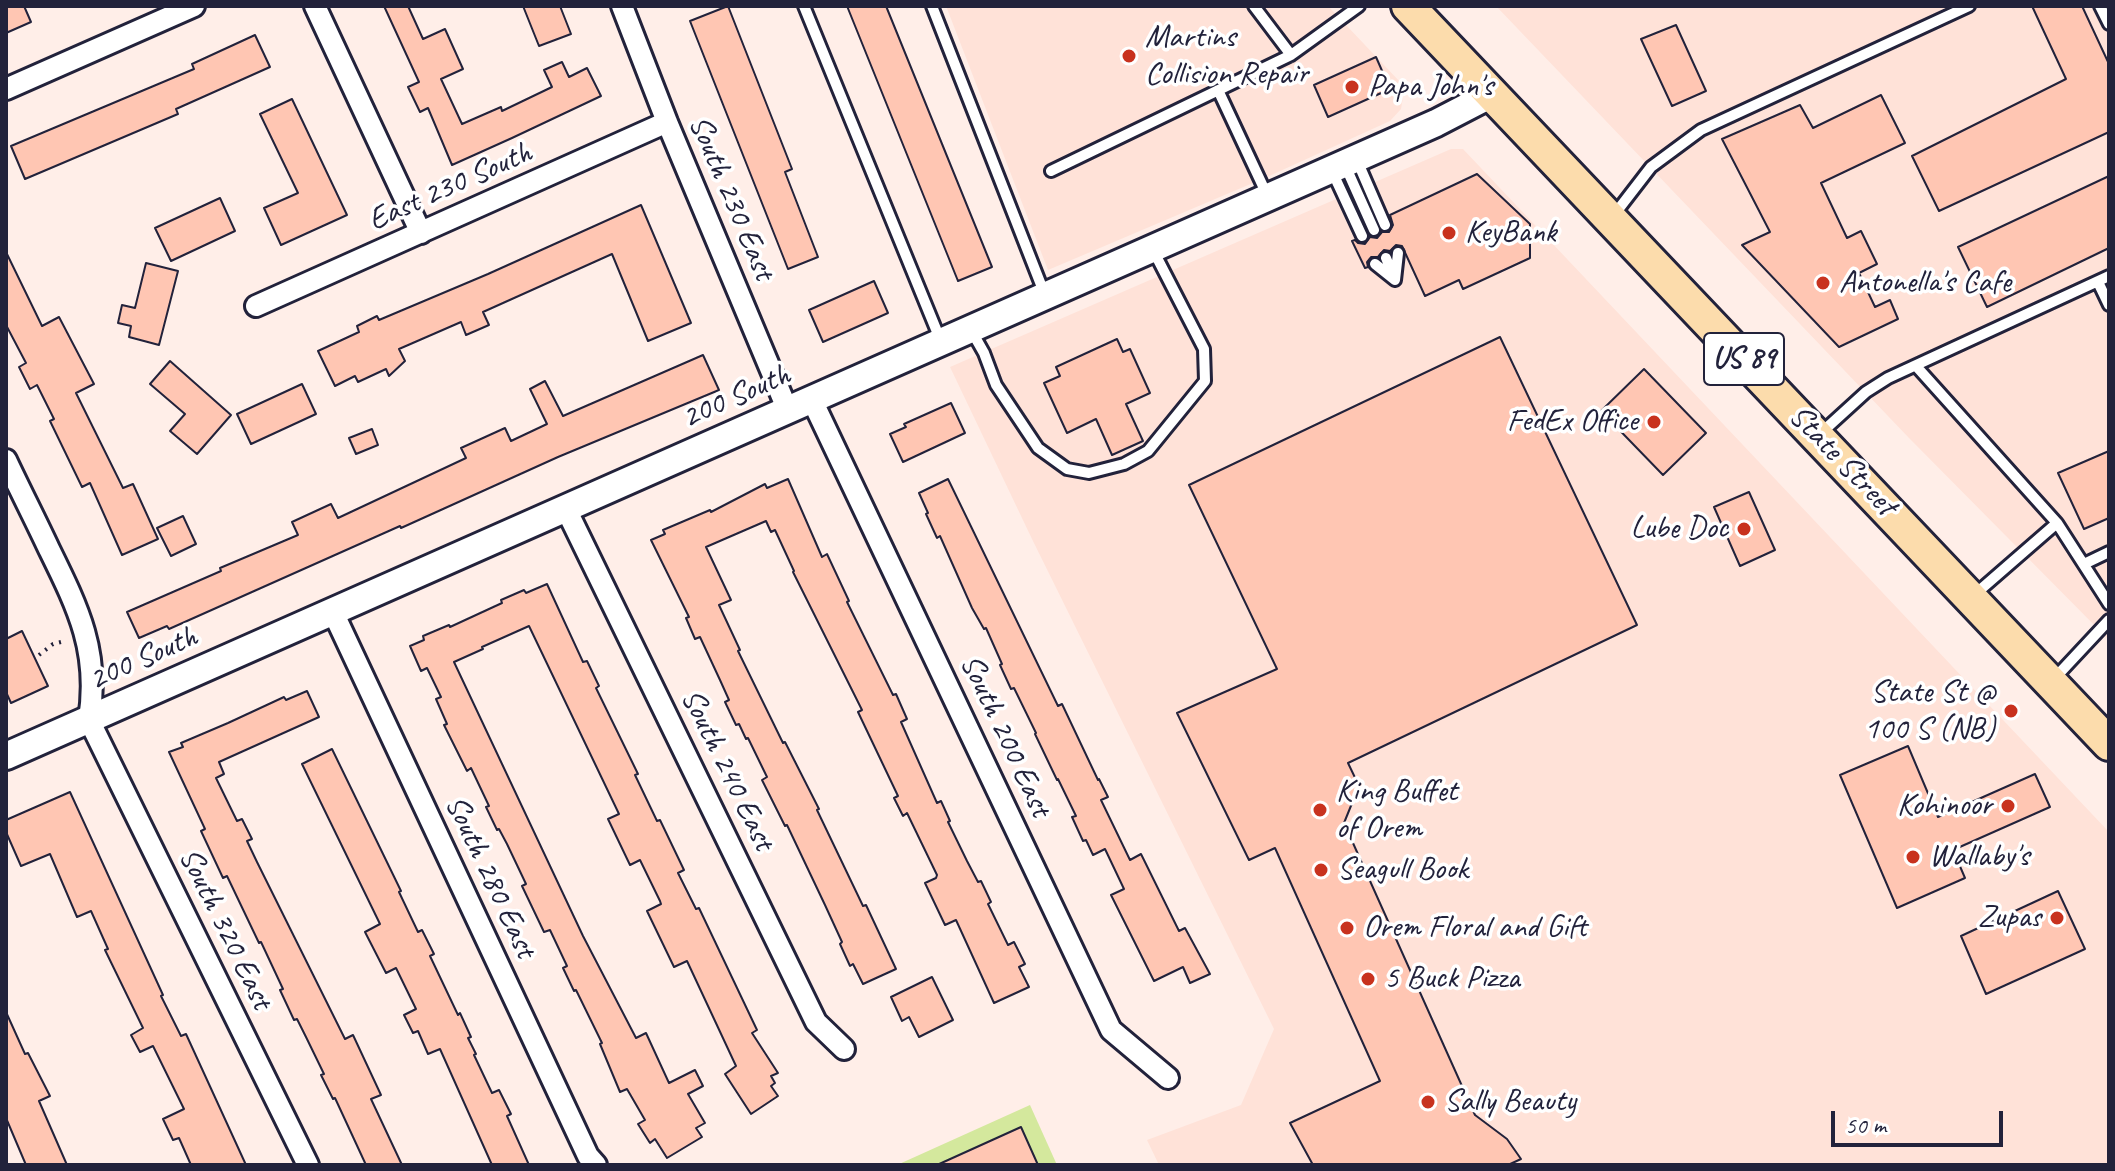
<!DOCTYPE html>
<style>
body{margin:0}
#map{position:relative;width:2115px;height:1171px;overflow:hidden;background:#ffeee8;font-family:Caveat,sans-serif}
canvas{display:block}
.frame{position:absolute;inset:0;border:8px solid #22223b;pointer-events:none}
.scale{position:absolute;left:1831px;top:1111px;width:172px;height:36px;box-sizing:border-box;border:4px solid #22223b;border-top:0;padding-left:10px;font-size:24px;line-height:28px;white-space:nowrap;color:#22223b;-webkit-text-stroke:6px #fff;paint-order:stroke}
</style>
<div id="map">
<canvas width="2115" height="1171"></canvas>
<div class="frame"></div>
<div class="scale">50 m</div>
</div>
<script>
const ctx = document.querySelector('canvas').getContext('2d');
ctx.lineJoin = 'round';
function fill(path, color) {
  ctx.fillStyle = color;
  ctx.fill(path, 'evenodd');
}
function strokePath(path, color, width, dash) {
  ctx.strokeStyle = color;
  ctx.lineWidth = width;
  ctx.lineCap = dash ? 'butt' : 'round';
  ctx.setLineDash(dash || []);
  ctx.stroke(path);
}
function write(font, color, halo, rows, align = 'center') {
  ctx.font = font + ' Caveat,sans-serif';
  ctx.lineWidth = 7;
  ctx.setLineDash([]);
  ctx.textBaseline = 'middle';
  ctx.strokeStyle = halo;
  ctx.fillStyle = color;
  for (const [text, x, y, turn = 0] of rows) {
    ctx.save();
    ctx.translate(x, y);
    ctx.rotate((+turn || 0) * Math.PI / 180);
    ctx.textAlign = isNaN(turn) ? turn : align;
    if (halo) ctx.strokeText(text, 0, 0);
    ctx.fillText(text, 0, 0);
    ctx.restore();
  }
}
fill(new Path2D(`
 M946 6H1328L1401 83 1404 92 1401 109 1390 121 1267 177 1048 270Z
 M1496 6H2109V640L1909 438Z
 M1451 149H1463L2109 832V1165H1159L1147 1140 1241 1105 1274 1029 1032 539 950 367Z`), '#ffe2d8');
fill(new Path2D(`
 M1030 1105 1057 1165H897Z`), '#d4e89d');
const building = new Path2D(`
 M6 6H24L31 22 6 33Z
 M384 6H408L423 39 445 29 463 69 441 79 462 124 501 107 502 111 552 87 544 70 562 62 569 77 587 68 601 96 512 138 452 165 428 108 420 112 408 87 419 82Z
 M523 6H560L571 34 539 46Z
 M728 6 792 169 785 172 818 257 788 269 690 21Z
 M847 6H886L992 267 958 281Z
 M2032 6H2082L2109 64V132L1939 211 1912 156 2066 79Z
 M1676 25 1706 91 1672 106 1641 39Z
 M255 35 270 67 176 109 178 114 25 179 11 146 194 69 192 64Z
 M1376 57 1390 89 1328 117 1314 85Z
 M1881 95 1905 143 1821 183 1847 238 1861 231 1877 264 1859 273 1875 307 1890 300 1898 319 1839 347 1742 245 1770 232 1722 139 1800 105 1813 128Z
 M292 99 347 215 281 245 264 208 298 193 260 114Z
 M1477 174 1530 224V258L1463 289 1459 280 1425 296 1402 246 1396 245 1390 251 1384 250 1378 257H1371L1367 262 1368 267 1365 268 1352 241 1355 240 1358 243 1365 244 1370 237 1377 238 1382 232H1389L1393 225 1390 215Z
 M2109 176V248L1987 307 1958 247Z
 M220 198 235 231 171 261 155 228Z
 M641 205 691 323 648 341 612 254 483 312 489 325 466 335 461 322 399 349 405 361 389 376 386 369 358 382 355 376 335 386 318 351 359 332 357 326 377 316 379 320 488 274Z
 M6 252 42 326 59 317 94 384 76 393 123 488 133 484 158 539 122 555 90 483 82 487 50 421 54 419 37 385 30 389 19 367 26 363 6 325Z
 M146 263 178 271 159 345 129 337 131 326 118 323 122 305 135 308Z
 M874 281 888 313 823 342 809 310Z
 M1500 337 1637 625 1348 763 1359 786 1344 823 1475 1115 1507 1139 1521 1159 1508 1165H1313L1290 1123 1380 1081 1275 848 1249 860 1177 713 1277 669 1189 485Z
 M1117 339 1123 352 1130 349 1150 393 1126 404 1143 441 1112 455 1096 419 1067 433 1044 383 1060 376 1056 367Z
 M703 355 719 390 558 457 401 528 400 526 169 629 167 626 139 638 127 612 221 571 220 568 298 535 292 522 331 504 338 518 466 458 461 448 505 428 511 441 547 424 530 389 545 381 563 416Z
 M170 361 231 415 197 454 170 431 185 414 150 384Z
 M1644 369 1706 433 1663 475 1601 411Z
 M302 384 316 414 251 444 237 414Z
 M951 403 965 433 903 462 890 434 906 427 904 424Z
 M372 429 378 445 356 454 349 438Z
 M2109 451V518L2084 529 2058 473Z
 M788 479 822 557 827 554 849 601 847 602 893 695 896 694 907 719 901 722 937 803 941 801 950 821 948 822 967 861 978 882 981 881 991 902 988 904 1008 945 1014 942 1025 964 1019 967 1029 987 994 1003 956 920 945 925 925 883 936 878 937 875 907 813 903 816 894 798 898 796 858 712 862 710 793 572 794 571 775 530 771 532 766 521 706 547 731 600 719 605 740 650 738 651 783 743 785 742 819 809 817 810 863 906 866 905 896 969 863 984 853 964 850 966 840 944 842 942 825 905 787 825 785 826 762 780 767 777 748 738 746 739 739 724 736 725 725 702 729 700 720 680 700 637 695 639 686 618 689 617 651 540 665 534 663 530 710 510 711 512 765 484 767 488Z
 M948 479 1058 706 1062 704 1098 780 1099 779 1108 797 1101 800 1130 860 1141 854 1179 931 1185 928 1210 974 1190 983 1183 967 1154 981 1111 895 1124 889 1105 849 1093 855 1086 840 1083 841 1072 817 1076 816 1058 779 1057 780 1035 734 1036 733 1014 688 1011 689 1000 665 1002 664 986 628 984 629 972 608 940 536 937 538 926 514 928 513 919 493Z
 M1749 492 1775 550 1740 566 1714 507Z
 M183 516 196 544 171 556 157 528Z
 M547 584 583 662 587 661 599 686 596 688 638 774 635 775 657 821 660 820 684 870 678 873 696 909 699 908 757 1030 752 1033 778 1073 771 1076 775 1083 771 1086 778 1096 751 1114 725 1074 736 1066 687 961 674 967 647 911 661 904 660 901 640 860 630 865 608 819 619 814 529 626 482 647 483 649 454 662 583 936 636 1038 646 1033 669 1083 695 1070 703 1086 688 1094 705 1123 696 1128 702 1137 667 1158 655 1139 650 1143 638 1124 645 1120 627 1089 620 1092 600 1044 602 1043 576 990 574 991 563 968 567 966 550 930 544 932 522 886 526 884 507 844 499 829 497 830 486 807 489 806 471 768 467 771 444 725 447 724 436 699 441 697 427 668 421 671 410 646 424 640 423 636 449 625 450 627 502 603 501 600 524 590 526 593Z
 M22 631 48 686 11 703 6 692V639Z
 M307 691 319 717 219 762 224 774 216 778 237 821 242 819 252 839 247 841 257 862 345 1039 353 1035 381 1095 371 1099 402 1165H366L335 1098 333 1099 321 1075 324 1074 306 1037 297 1019 294 1020 280 990 283 989 261 942 259 943 227 876 223 878 201 831 205 829 169 752 183 747 181 743 228 723 284 697 286 700Z
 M1908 746 1938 817 2035 774 2050 807 1953 850 1965 878 1897 908 1840 775Z
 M332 749 401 891 399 892 418 932 422 930 434 954 430 956 458 1015 460 1013 471 1037 468 1038 476 1054 474 1055 492 1093 499 1090 511 1114 507 1116 529 1165H492L440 1049 428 1054 418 1031 413 1033 404 1015 416 1009 396 968 386 973 365 932 380 924 302 764Z
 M70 792 163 995 161 996 181 1036 186 1034 246 1165H191L179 1138 173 1140 163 1119 184 1109 153 1046 140 1052 131 1035 143 1028 105 950 108 949 91 911 77 917 50 854 21 866 6 832V820Z
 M2058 891 2085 949 1986 994 1961 936Z
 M932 977 953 1020 919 1037 909 1017 902 1021 891 997Z
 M6 1012 25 1054 28 1053 50 1096 39 1101 67 1165H26L6 1118Z
 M1021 1127 1038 1165H937Z`);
fill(building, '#ffc6b3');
strokePath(building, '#22223b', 2);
const service = new Path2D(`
 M804 6 940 339
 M932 6 1045 295
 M1254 6 1291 55
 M2100 6 2109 24
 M1218 90 1268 197
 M1356 158 1385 225
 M1344 163 1374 230
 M1331 169 1362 236
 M1051 171 1291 55 1359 6
 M1614 215 1651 167 1701 130 1969 6
 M1386 258 1394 278
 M1375 264 1395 280
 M1395 280 1398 253
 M2098 282 2109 305
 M971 330 984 353 996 385 1038 448 1067 469 1089 473 1124 464 1148 451 1205 381 1204 349 1153 250
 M1916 366 2057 523 1973 596
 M1821 433 1866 392 1888 378 2109 276
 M2057 523 2109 604
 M2084 564 2109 552
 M2053 680 2109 620`);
const minor = new Path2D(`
 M315 6 421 233
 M622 6 667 122 788 411
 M6 89 194 6
 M256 306 667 122
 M812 400 1111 1030 1168 1078
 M6 460C20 490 35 519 49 549 78 608 100 652 89 720L308 1165
 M566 509 816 1022 844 1049
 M333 612 588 1156 596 1165`);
const tertiary = new Path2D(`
 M6 756 1436 123 1490 95`);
const primary = new Path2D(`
 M1408 6C1641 252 1875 498 2109 744`);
strokePath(service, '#22223b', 16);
strokePath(minor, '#22223b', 26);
strokePath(tertiary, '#22223b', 32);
strokePath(primary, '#22223b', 38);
strokePath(new Path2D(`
 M39 655 53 644 65 641`), '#22223b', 4, [2, 6]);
strokePath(service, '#fff', 10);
strokePath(minor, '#fff', 20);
strokePath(tertiary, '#fff', 26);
strokePath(primary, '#fcdcac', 32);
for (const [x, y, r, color] of [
 [1129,56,8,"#c8321e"],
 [1352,87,8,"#c8321e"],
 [1449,233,8,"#c8321e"],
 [1823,283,8,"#c8321e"],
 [1654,422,8,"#c8321e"],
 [1744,529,8,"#c8321e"],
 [2011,711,8,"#c8321e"],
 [2008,806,8,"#c8321e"],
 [1320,810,8,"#c8321e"],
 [1913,857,8,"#c8321e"],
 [1321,870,8,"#c8321e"],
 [2057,918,8,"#c8321e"],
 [1347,928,8,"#c8321e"],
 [1368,979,8,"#c8321e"],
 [1428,1102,8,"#c8321e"]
]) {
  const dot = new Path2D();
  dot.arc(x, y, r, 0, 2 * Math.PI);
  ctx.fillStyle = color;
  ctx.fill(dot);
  strokePath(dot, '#fff', 3);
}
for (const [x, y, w] of [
 [1744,359,80]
]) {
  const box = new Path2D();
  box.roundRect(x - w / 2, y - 26, w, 52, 6);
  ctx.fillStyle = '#fff';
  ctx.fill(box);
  strokePath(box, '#22223b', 2);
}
write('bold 30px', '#22223b', null, [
 ["US 89",1744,359]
]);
write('32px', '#22223b', '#fff', [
 ["Martins",1145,38],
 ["Collision Repair",1145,75],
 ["Papa John's",1368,87],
 ["KeyBank",1465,233],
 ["Antonella's Cafe",1839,283],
 ["FedEx Office",1638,422,"right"],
 ["Lube Doc",1728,529,"right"],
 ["State St @",1995,693,"right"],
 ["100 S (NB)",1995,730,"right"],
 ["King Buffet",1336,792],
 ["of Orem",1336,829],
 ["Kohinoor",1992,806,"right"],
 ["Wallaby's",1929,857],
 ["Seagull Book",1337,870],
 ["Zupas",2041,918,"right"],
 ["Orem Floral and Gift",1363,928],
 ["5 Buck Pizza",1384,979],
 ["Sally Beauty",1444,1102]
], 'left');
write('32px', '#22223b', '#fff', [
 ["East 230 South",450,187,-24],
 ["South 230 East",731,198,67],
 ["200 South",736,397,-24],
 ["State Street",1842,461,46],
 ["200 South",143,659,-24],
 ["South 200 East",1005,736,65],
 ["South 240 East",727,770,64],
 ["South 280 East",490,877,65],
 ["South 320 East",225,929,64]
]);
</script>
